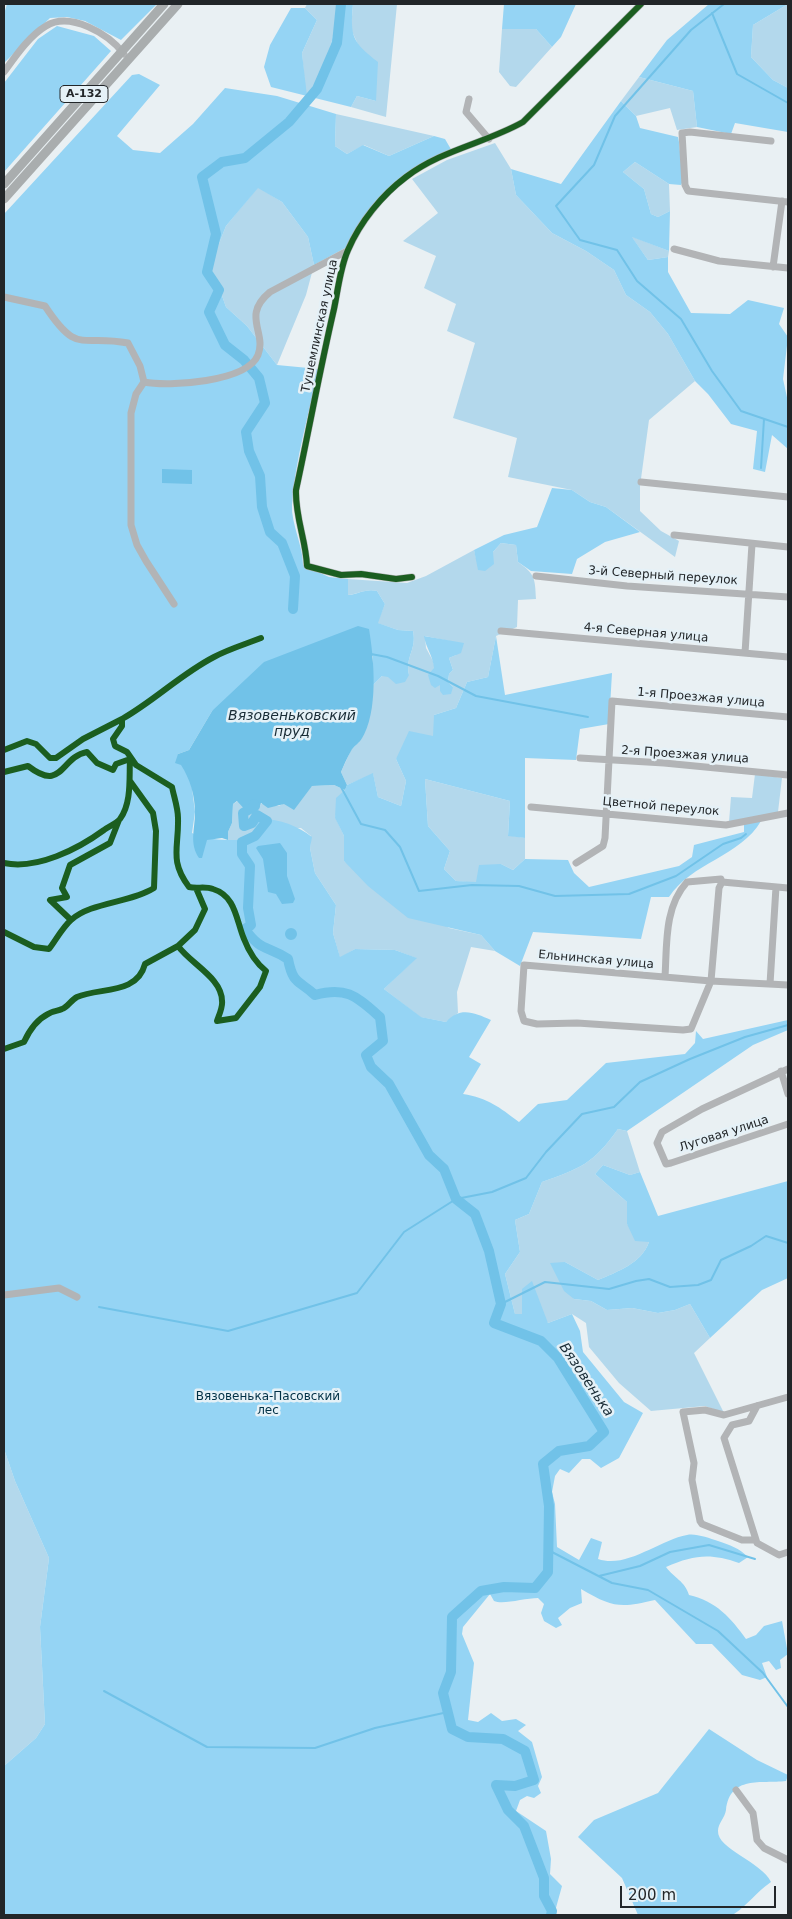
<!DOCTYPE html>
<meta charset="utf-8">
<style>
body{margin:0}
#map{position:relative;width:792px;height:1919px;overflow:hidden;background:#e9f0f3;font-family:"DejaVu Sans",sans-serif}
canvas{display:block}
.frame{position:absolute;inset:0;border:5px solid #222629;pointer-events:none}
.scale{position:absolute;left:620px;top:1886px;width:156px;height:22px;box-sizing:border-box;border:2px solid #222629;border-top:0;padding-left:6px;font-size:15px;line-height:18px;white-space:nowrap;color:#222629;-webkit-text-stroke:4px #e5f1f7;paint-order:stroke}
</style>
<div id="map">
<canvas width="792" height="1919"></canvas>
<div class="frame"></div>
<div class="scale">200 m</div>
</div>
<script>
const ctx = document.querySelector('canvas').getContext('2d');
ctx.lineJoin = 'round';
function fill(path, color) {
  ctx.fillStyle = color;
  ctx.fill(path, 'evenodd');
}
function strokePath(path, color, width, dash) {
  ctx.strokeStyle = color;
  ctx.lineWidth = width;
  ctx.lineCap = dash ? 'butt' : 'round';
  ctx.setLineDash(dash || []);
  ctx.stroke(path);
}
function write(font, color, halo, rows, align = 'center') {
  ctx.font = font + ' "DejaVu Sans",sans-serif';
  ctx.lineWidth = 5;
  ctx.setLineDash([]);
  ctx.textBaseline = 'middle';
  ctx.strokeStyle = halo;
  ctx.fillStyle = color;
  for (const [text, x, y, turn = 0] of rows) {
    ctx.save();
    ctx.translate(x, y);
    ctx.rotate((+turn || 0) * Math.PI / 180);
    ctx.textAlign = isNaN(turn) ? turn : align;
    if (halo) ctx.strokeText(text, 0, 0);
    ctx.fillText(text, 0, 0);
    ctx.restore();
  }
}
fill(new Path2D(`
 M307 4H337C335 38 327 69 306 97L302 53 317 20 305 8Z
 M353 4H397L386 117 351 107 357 96 376 101 360 49 351 29Z
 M788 4V88L773 80 751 57 753 25Z
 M502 29H536L552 47 516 87 510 86 499 72Z
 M639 77 693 91 697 127 677 130 670 108 636 116 621 101Z
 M336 114 434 136 389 156 364 145 347 154 335 146Z
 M495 143 511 169 516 195 552 233 586 251 614 270 626 295 650 312 668 334 695 381 649 420 640 486V511L661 531 679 541 675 557 606 507 590 502 572 490 508 477 517 438 453 418 475 343 447 331 456 304 424 288 436 256 403 241 438 213 412 179 447 160Z
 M635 162 669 184 670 211 658 217 651 214 644 189 623 172Z
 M258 187 282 202 308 237 314 265 306 295 277 365 247 326 226 307 220 290 208 271 226 226Z
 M631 236 669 251 668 257 648 260Z
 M501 543 516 545 518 562C535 574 535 578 536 599L518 600 517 627 496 636 488 677 467 682 456 708 434 715V736L396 759 406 781 401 806 378 797 373 774 347 785 341 772 351 750 361 740 372 703 373 685 382 676 409 675C405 656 417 650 413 631L398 630 377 623 385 604 377 591C366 588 359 594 347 595L348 579 407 583 426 576 474 550 476 558 493 552ZM425 636 449 641 456 655 449 658 453 670 449 674 448 682 453 687 440 685 433 661 426 648Z
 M755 774 782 778 778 812 729 822 731 797 752 798Z
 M425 779 510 801 508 835 525 838V859L513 870 501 864 477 883 456 881 444 869 450 851 428 826Z
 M334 785 345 790 335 817 344 836V861L449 928 481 935 495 951 471 947 457 992 458 1013 446 1022 420 1017 384 989 416 958 395 950 355 949 340 958 333 933 336 905 315 873 310 848 311 836 301 828 256 829 246 840H228V832L232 823 233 804 238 801 279 806 312 786Z
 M618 1129 627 1131 640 1172 630 1175 603 1165 595 1174 627 1202V1224L649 1242C642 1263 617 1272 598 1280L565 1262 574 1299 591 1301 607 1310 632 1308 658 1313 675 1310 690 1304 710 1338 694 1353 724 1413 705 1406 651 1411 619 1383 589 1347 586 1323 572 1314 548 1323 522 1289V1314H515L505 1274 520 1252 515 1220 529 1214 542 1182C581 1168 593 1164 618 1129Z
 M4 1449 15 1481 49 1558 40 1627 45 1724 36 1738 4 1766Z`), '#b3d8ec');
fill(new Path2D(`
 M7 4H157L121 40 85 21 67 17 50 18 4 63V14Z
 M337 4H353C350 36 352 42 378 62L376 101 357 96 351 107 271 87 264 67 270 45 291 8H305L317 20 302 53 307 96C327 69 335 37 337 4Z
 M504 4H576L561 37 552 47 536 29H502Z
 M709 4H788L753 25 751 57 773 80 788 88V132L735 123 731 134 697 127 693 91 639 77 667 40Z
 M57 26 94 36 111 51 4 172V83L38 39Z
 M139 74 160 85 117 136 133 150 160 153 193 124 225 88 277 96 336 114 335 146 347 154 363 145 389 156 434 136 445 139 452 151 385 192 347 247 314 265 308 237 282 202 258 188 226 226 208 271 220 290 226 307 247 326 277 365 319 369C309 413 295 460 292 505 291 524 303 545 303 565L329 577 348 579V595C359 594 366 588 377 591L385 604 378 623 398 630 413 631C417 650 405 656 409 675L405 682 396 684 388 677 382 676 373 685V656L212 711 189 750 178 754 191 780 195 812 192 833C209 841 227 840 246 840L256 829 258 819C277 818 297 825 312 837L310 848 315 873 336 905 333 933 340 957 355 949 395 950 417 958 384 989 421 1017 446 1022C460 1006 475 1013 491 1020L469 1057 481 1064 463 1094C488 1098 499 1107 519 1122L538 1104 567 1100 606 1063 685 1054 695 1043 696 1031 703 1039 788 1020V1030L753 1045 627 1131 618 1129C593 1164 581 1168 542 1182L529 1214 515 1220 520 1252 505 1274 515 1314H522V1289L532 1281 548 1323 572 1314 580 1331 583 1352 624 1402 643 1413 619 1458 601 1468 590 1459H582L569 1473 560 1469 555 1476 552 1492 555 1504 557 1547 579 1560 591 1538 602 1542 598 1559C627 1569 659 1540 687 1535 695 1533 709 1538 718 1541 730 1545 739 1548 748 1557L739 1563C710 1553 694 1555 666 1567 674 1578 685 1581 689 1595 716 1601 731 1618 746 1639L756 1635 764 1626 782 1621 788 1654 780 1660 781 1668 776 1670 769 1661 762 1663 767 1677 760 1680 742 1675 712 1644H696L655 1600C621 1608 613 1608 581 1589L582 1603 570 1608 558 1618 562 1625 556 1628 544 1621 541 1613 544 1604 538 1598C525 1598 503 1605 494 1601L490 1594 463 1627 462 1634 474 1663 468 1720 478 1722 491 1713 502 1721 516 1719 526 1725 518 1731 532 1742 542 1777 538 1786 541 1793 534 1798 527 1796 520 1800 516 1811 546 1831 551 1859 550 1874 562 1886 554 1915H4V1766L36 1738 45 1724 40 1627 49 1558 15 1481 4 1449V214L132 75Z
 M621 101 636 116 640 128 678 137 679 142 683 181 681 185 669 184 635 162 623 172 644 189 651 214 658 217 670 211 669 251 632 237 648 260 668 257V272L691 313 730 314 748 300 784 308 779 324 788 337 783 379 788 402V449L772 435 765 472 753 469 757 431 731 424 708 394 695 381 668 334 650 312 626 295 614 270 586 251 552 233 516 195 511 169 561 184Z
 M552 488 572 490 590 502 606 507 640 532 605 542 577 559 572 574 531 571 518 562 516 545 501 543 493 552 494 564 485 571 478 570 474 550 504 535 537 527Z
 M424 636 464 643 461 653 449 658 453 670 449 674 448 682 453 687 451 694 443 695 440 691V685L435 688 431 685 428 675 434 668C433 656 426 648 424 636Z
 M496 636 505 695 612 673 609 724 580 729 576 760 525 758V838L508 836 510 801 425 779 428 826 450 851 444 869 456 881 476 882 479 865 501 864 513 870 525 859 568 860 574 873 589 887 679 866 692 857 694 845 744 832V823L761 821C741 856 691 863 669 897H651L641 939 533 932 520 966 495 951 481 935 408 918 368 886 344 861V836L335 818 336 798 345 790 347 785 373 773 378 797 401 806 406 781 396 759 409 731 433 736 434 715 456 708 467 682 488 677Z
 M603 1165 630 1175 640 1172 658 1216 788 1181V1278L762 1290 710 1338 690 1304 675 1310 658 1313 632 1308 607 1310 591 1301 574 1299 564 1291 550 1263 565 1262 598 1280C617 1272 642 1263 649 1242L635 1241 627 1224V1202L595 1174Z
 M709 1729 757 1760 788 1775 786 1781C761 1784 730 1775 726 1810 725 1818 718 1823 718 1831 717 1849 762 1862 771 1882 756 1892 748 1905 734 1914L638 1915 622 1878 578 1837 594 1820 658 1793Z`), '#95d4f4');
fill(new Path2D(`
 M162 469 192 470V484L162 483Z
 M358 626 369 629C374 659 379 712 361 740 358 744 353 747 351 751 347 758 344 765 341 772L347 785 345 790 334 785 312 786 294 810 284 804 268 808 261 803 258 809 249 814 237 801 233 804 232 823 228 832V840L222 838 207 840 202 858H199C189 843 195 829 195 813 195 795 190 779 181 765L175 763 178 754 189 750 212 711 264 662Z
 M280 843 287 853V876L295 899 293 903 282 904 276 894 268 892 263 859 256 848 258 846Z
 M285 934a6 6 0 1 1 12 0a6 6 0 1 1-12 0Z`), '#71c2e8');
strokePath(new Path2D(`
 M724 4 691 30 615 116 594 165 556 206 580 240 617 250 637 281 681 319 712 371 741 411 788 427
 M712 13 737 74 788 103
 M761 468 764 419
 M371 654 387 657 438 676 476 696 588 717
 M341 787 361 824 385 830 400 847 419 891 472 885 519 886 555 896 629 894 676 876 723 844 741 838 746 834
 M501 1304 545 1282 609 1289 636 1281 649 1279 670 1287 698 1285 711 1280 721 1260 751 1246 766 1236 788 1243
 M99 1307 228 1331 357 1293 404 1232 456 1199 492 1192 526 1178 546 1152 582 1114 614 1107 640 1082 690 1059 745 1037 788 1025
 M550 1551 612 1583 648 1590 718 1631 763 1673 788 1707
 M599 1576 640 1566 670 1552 709 1545 755 1559
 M104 1691 207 1747 315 1748 375 1728 448 1712`), '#71c2e8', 2);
strokePath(new Path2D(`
 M293 609 295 576 282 543 270 532 262 507 260 476 249 451 246 432 265 403 259 378 244 360 225 345 209 312 219 290 207 272 216 234 202 177 222 162 245 158 289 122 317 89 337 43 341 4
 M254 804 255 806 243 813 244 826 252 823 257 815 267 821 255 836 242 842V854L250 866 248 908 251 925 245 929C261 952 267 945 288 959 293 985 299 980 315 995 347 986 357 997 380 1017L383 1041 366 1055 371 1067 389 1084 429 1155 444 1169 456 1199 475 1214 489 1251 501 1304 494 1323 541 1341 558 1358 604 1432 589 1446 559 1451 543 1464 549 1506 548 1572 535 1588 504 1587 481 1591 452 1617 451 1672 443 1693 452 1729 468 1737 503 1739 525 1751 534 1780 515 1786 496 1785 508 1810 524 1826 544 1878V1896L552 1911 551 1915`), '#71c2e8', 10);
strokePath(new Path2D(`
 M4 72C15 57 29 36 46 26 70 11 109 34 124 54
 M469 99 466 112 489 139
 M771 141 690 132 682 133 685 185 688 191 788 202
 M674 249 719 261 788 268
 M773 267 782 201
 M4 297 45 306C78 356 80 334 128 343L140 366 144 382C169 387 247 382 258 355 267 332 241 316 270 292L347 251
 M144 382 136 394 131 413V525L137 545 146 561 174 604
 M641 482 788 497
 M674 535 788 547
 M536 576 627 586 788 597
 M412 577 396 579 361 574 341 575 307 566C306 540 295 517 296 490 309 430 320 369 334 309 338 290 340 268 348 250 360 222 382 195 406 177 441 150 486 143 523 122L641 4
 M501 631 788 657
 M745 653 752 544
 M580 758 664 763 788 775
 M531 807 726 825 788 813
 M576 863 603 846 605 838 612 701 788 717
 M722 882 719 888 711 981 691 1029 683 1030 577 1023 537 1024 524 1021 521 1011 524 965 711 981 788 985
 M665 977C667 945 664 907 687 882L721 879 722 882 788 888
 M770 984 776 887
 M788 1069 702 1109 662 1132 657 1143 666 1164 671 1163 788 1124
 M781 1071 788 1094
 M4 1295 59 1288 77 1297
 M757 1406 749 1421 732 1425 724 1438 757 1543 779 1555 788 1552
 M756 1540H742L702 1524 700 1521 692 1480 694 1463 683 1412 705 1410 724 1415 788 1397
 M736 1790 753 1813 757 1840 764 1848 788 1860`), '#b2b4b6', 7);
strokePath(new Path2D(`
 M4 184 164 4
 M4 199 178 4`), '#a9adae', 9);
strokePath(new Path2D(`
 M412 577 396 579 361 574 341 575 307 566C306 540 295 517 296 490 309 430 320 369 334 309 338 290 340 268 348 250 360 222 382 195 406 177 441 150 486 143 523 122L641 4
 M122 719C154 701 181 674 214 657 229 649 246 644 261 638
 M4 750 27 741 36 744 50 758H56L83 739 122 719V726L113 739 115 746 127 752 136 765 172 787C174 797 178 808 178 818 179 848 169 860 189 887 197 889 205 886 213 889 236 896 236 920 244 939 249 952 256 963 266 971L260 987 236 1018 217 1021C219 1015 223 1007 222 1001 222 978 191 964 178 946L145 964C137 995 100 987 77 997 71 1000 68 1007 62 1009 58 1011 52 1011 48 1014 36 1020 29 1031 24 1042L4 1049
 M4 772 28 766C63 793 60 757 87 752L97 763 113 770 116 764 130 759C129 777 132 803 120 819 116 824 109 826 104 830 78 849 37 870 4 863
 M71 920 50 900 67 897 62 888 70 865 110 843 119 820
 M4 932 34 947 49 949C56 940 62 928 71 920 91 902 130 903 154 888L156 831 153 813 130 781
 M178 946 195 930 205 909 196 888`), '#1b5e20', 6);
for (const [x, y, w] of [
 [84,94,48]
]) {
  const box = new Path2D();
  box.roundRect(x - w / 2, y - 8.5, w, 17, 4);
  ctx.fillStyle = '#e5f1f7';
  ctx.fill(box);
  strokePath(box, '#222629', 1);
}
write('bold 11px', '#222629', null, [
 ["А-132",84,94]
]);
write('12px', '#222629', '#e5f1f7', [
 ["Тушемлинская улица",320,326,-78],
 ["3-й Северный переулок",663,576,4],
 ["4-я Северная улица",646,633,5],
 ["1-я Проезжая улица",701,698,5],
 ["2-я Проезжая улица",685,755,4],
 ["Цветной переулок",661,807,5],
 ["Ельнинская улица",596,960,5],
 ["Луговая улица",724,1134,-18]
]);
write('12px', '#003045', '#e5f1f7', [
 ["Вязовенька-Пасовский",268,1397],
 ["лес",268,1411]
]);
write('italic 14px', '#192c36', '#e5f1f7', [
 ["Вязовеньковский",292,716],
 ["пруд",292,732],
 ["Вязовенька",586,1380,56]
]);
</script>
